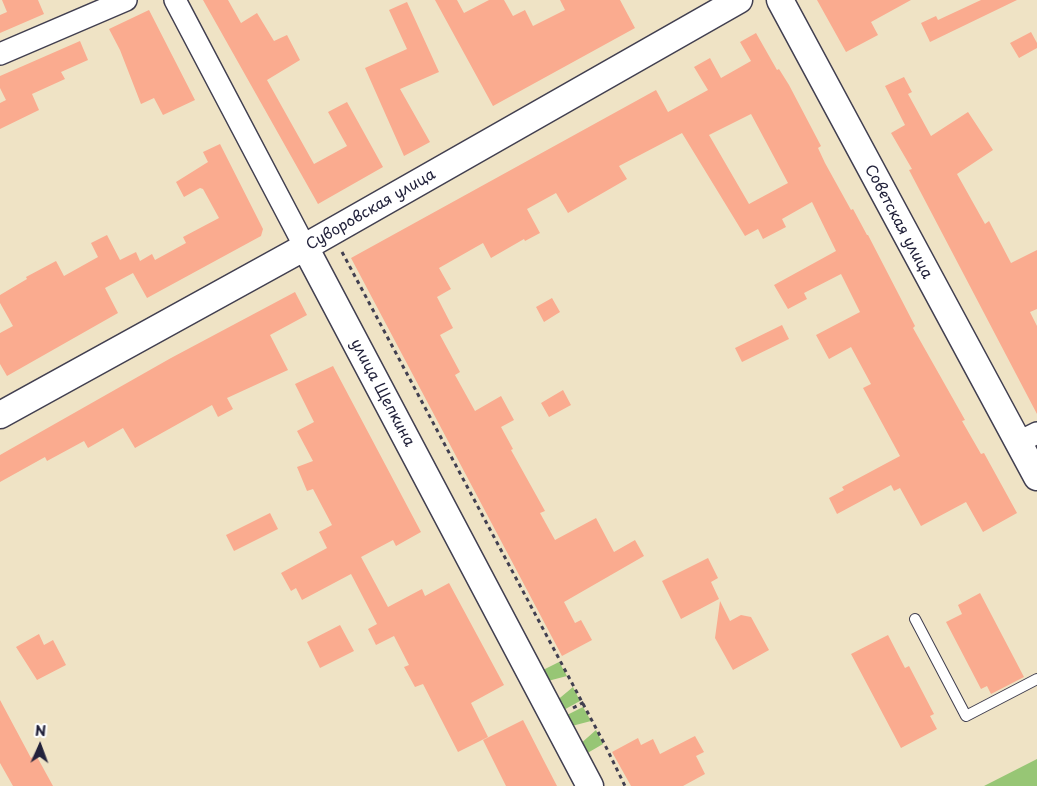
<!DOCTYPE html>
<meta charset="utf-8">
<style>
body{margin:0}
#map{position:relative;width:1037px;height:786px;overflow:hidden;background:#efe3c5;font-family:"Playpen Sans",sans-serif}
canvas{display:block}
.north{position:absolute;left:15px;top:721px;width:50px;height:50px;-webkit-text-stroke:4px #fff;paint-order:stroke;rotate:2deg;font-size:14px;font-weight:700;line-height:20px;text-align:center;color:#22223b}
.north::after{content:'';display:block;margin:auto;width:18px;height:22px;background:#22223b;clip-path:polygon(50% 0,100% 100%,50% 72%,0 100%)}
</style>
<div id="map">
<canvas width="1037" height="786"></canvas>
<div class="north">N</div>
</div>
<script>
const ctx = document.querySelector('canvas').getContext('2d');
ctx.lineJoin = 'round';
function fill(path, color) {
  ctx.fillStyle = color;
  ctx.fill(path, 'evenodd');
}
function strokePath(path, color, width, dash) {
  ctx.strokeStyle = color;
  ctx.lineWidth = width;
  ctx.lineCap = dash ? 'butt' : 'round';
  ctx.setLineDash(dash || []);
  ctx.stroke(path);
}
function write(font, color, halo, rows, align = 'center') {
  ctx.font = font + ' "Playpen Sans",sans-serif';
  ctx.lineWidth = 4;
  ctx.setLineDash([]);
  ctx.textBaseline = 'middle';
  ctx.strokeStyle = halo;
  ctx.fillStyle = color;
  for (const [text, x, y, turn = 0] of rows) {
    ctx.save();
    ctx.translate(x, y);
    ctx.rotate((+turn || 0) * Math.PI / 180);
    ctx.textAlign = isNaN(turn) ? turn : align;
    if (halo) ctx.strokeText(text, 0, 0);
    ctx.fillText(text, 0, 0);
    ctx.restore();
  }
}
fill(new Path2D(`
 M559 662 567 676 544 682 539 672Z
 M573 687 580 701 560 712 555 702Z
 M583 707 591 721 568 727 563 717Z
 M596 730 603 744 584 755 579 745Z
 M1037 759V786H984Z`), '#97c675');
fill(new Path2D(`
 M2 0H38L44 14 0 33V15L7 12Z
 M203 0H228L241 23 257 13 274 41 287 35 300 60 267 80 314 164 347 146 328 112 347 102 383 167 318 204Z
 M435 0H457L464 13 489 0H504L513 16 525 10 533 26 565 10 560 0H620L635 28 493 106Z
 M817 0H911L871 22 878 35 846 52Z
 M981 0H1017L930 42 921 23 936 16 938 20Z
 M407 2 439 72 400 89 430 142 404 156 365 68 407 49 389 10Z
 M149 10 195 100 163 115 154 98 141 104 120 50 109 29Z
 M1031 32 1037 43V48L1019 58 1010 43Z
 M756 33 777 70 779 69 789 85 821 146 818 148 825 163 851 210 853 209 867 235H868L915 326 913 328 965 420 962 421 981 454 984 453 1017 513 983 532 966 502 921 526 900 488 894 491 891 485 837 514 829 498 844 490 842 487 900 456 863 388 871 384 851 347 829 359 816 335 860 312 841 274 804 293 807 299 788 309 774 285 836 251 812 202 782 219 786 227 763 239 758 229 745 236 682 133 619 166 627 179 568 213 556 193 527 209 540 233 525 241 524 239 491 258 483 243 439 268 451 289 437 297 453 328 440 335 460 372 455 375 475 411 501 396 514 420 501 427 513 449 511 450 545 511 540 513 555 540 596 518 614 552 635 540 644 556 564 602 575 623 581 620 592 640 562 656 351 258 656 90 668 112 708 90 694 67 710 58 721 78 751 61 740 42ZM751 114 788 183 749 204 709 135Z
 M80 41 88 60 61 72 65 79 32 94 39 110 0 129V103L6 100 0 88V76Z
 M904 77 912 92 908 94 931 136 968 112 993 150 957 174 985 224 989 221 1011 263 1037 250V309L1030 312 1037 326V414L909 170 912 169 891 133 905 125 885 86Z
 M220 144 263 229 261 236 147 298 133 273 105 288 118 313 7 376 0 364V333L13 326 0 303V295L27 279 26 277 56 261 64 276 98 257 91 243 107 235 120 260 136 252 140 261 152 254 155 260 186 243 183 237 219 218 203 189 200 188 184 197 176 182 208 162 203 152Z
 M295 292 307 315 270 335 288 370 227 398 233 409 218 417 212 405 135 448 123 428 88 448 84 441 47 461 45 457 0 482V455L171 358Z
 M552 298 560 312 544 322 536 307Z
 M782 325 789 339 742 362 735 348Z
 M333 366 421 532 396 546 393 540 361 557 388 607 422 589 425 596 449 583 504 685 471 703 488 737 458 752 423 684 415 687 404 667 409 665 394 636 376 645 368 629 377 624 351 574 302 600 296 588 291 591 281 573 327 548 319 532 332 525 313 489 307 491 297 467 313 461 297 431 314 422 295 384Z
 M563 390 571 405 549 417 541 403Z
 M270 513 278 529 234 551 226 535Z
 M708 558 718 578 711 582 719 599 681 619 662 581Z
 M980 593 1024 677 991 694 987 686 981 689 946 622 962 614 958 605Z
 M720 601 730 621 741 615 751 617 769 650 733 670 715 638Z
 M340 625 354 651 320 668 307 642Z
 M39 634 44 645 53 640 66 665 37 680 16 647Z
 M888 635 905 668 909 666 934 714 930 716 937 729 901 748 851 654Z
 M0 700 31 758 36 755 53 786H13L0 763Z
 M523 720 544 761 557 786H506L483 740Z
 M695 736 704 752 696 756 705 774 683 786H631L612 752 638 738 641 745 653 739 660 754Z`), '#faab8f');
const service = new Path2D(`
 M915 619 966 716 1037 679`);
const minor = new Path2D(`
 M175 0 305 247
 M0 54 126 0
 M1019 442 1037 433`);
const tertiary = new Path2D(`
 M780 0 1037 477
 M305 247 590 786
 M0 415 305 247 739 0`);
strokePath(service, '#413f50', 12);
strokePath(minor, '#413f50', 24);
strokePath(tertiary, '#413f50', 29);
strokePath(new Path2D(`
 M342 252 605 745 625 786
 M573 708 586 701`), '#413f50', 3, [4, 4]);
strokePath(service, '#fff', 10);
strokePath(minor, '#fff', 21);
strokePath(tertiary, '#fff', 26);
write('15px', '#22223b', '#fff', [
 ["Суворовская улица",371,210,-30],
 ["Советская улица",898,222,62],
 ["улица Щепкина",382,393,62]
]);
</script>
